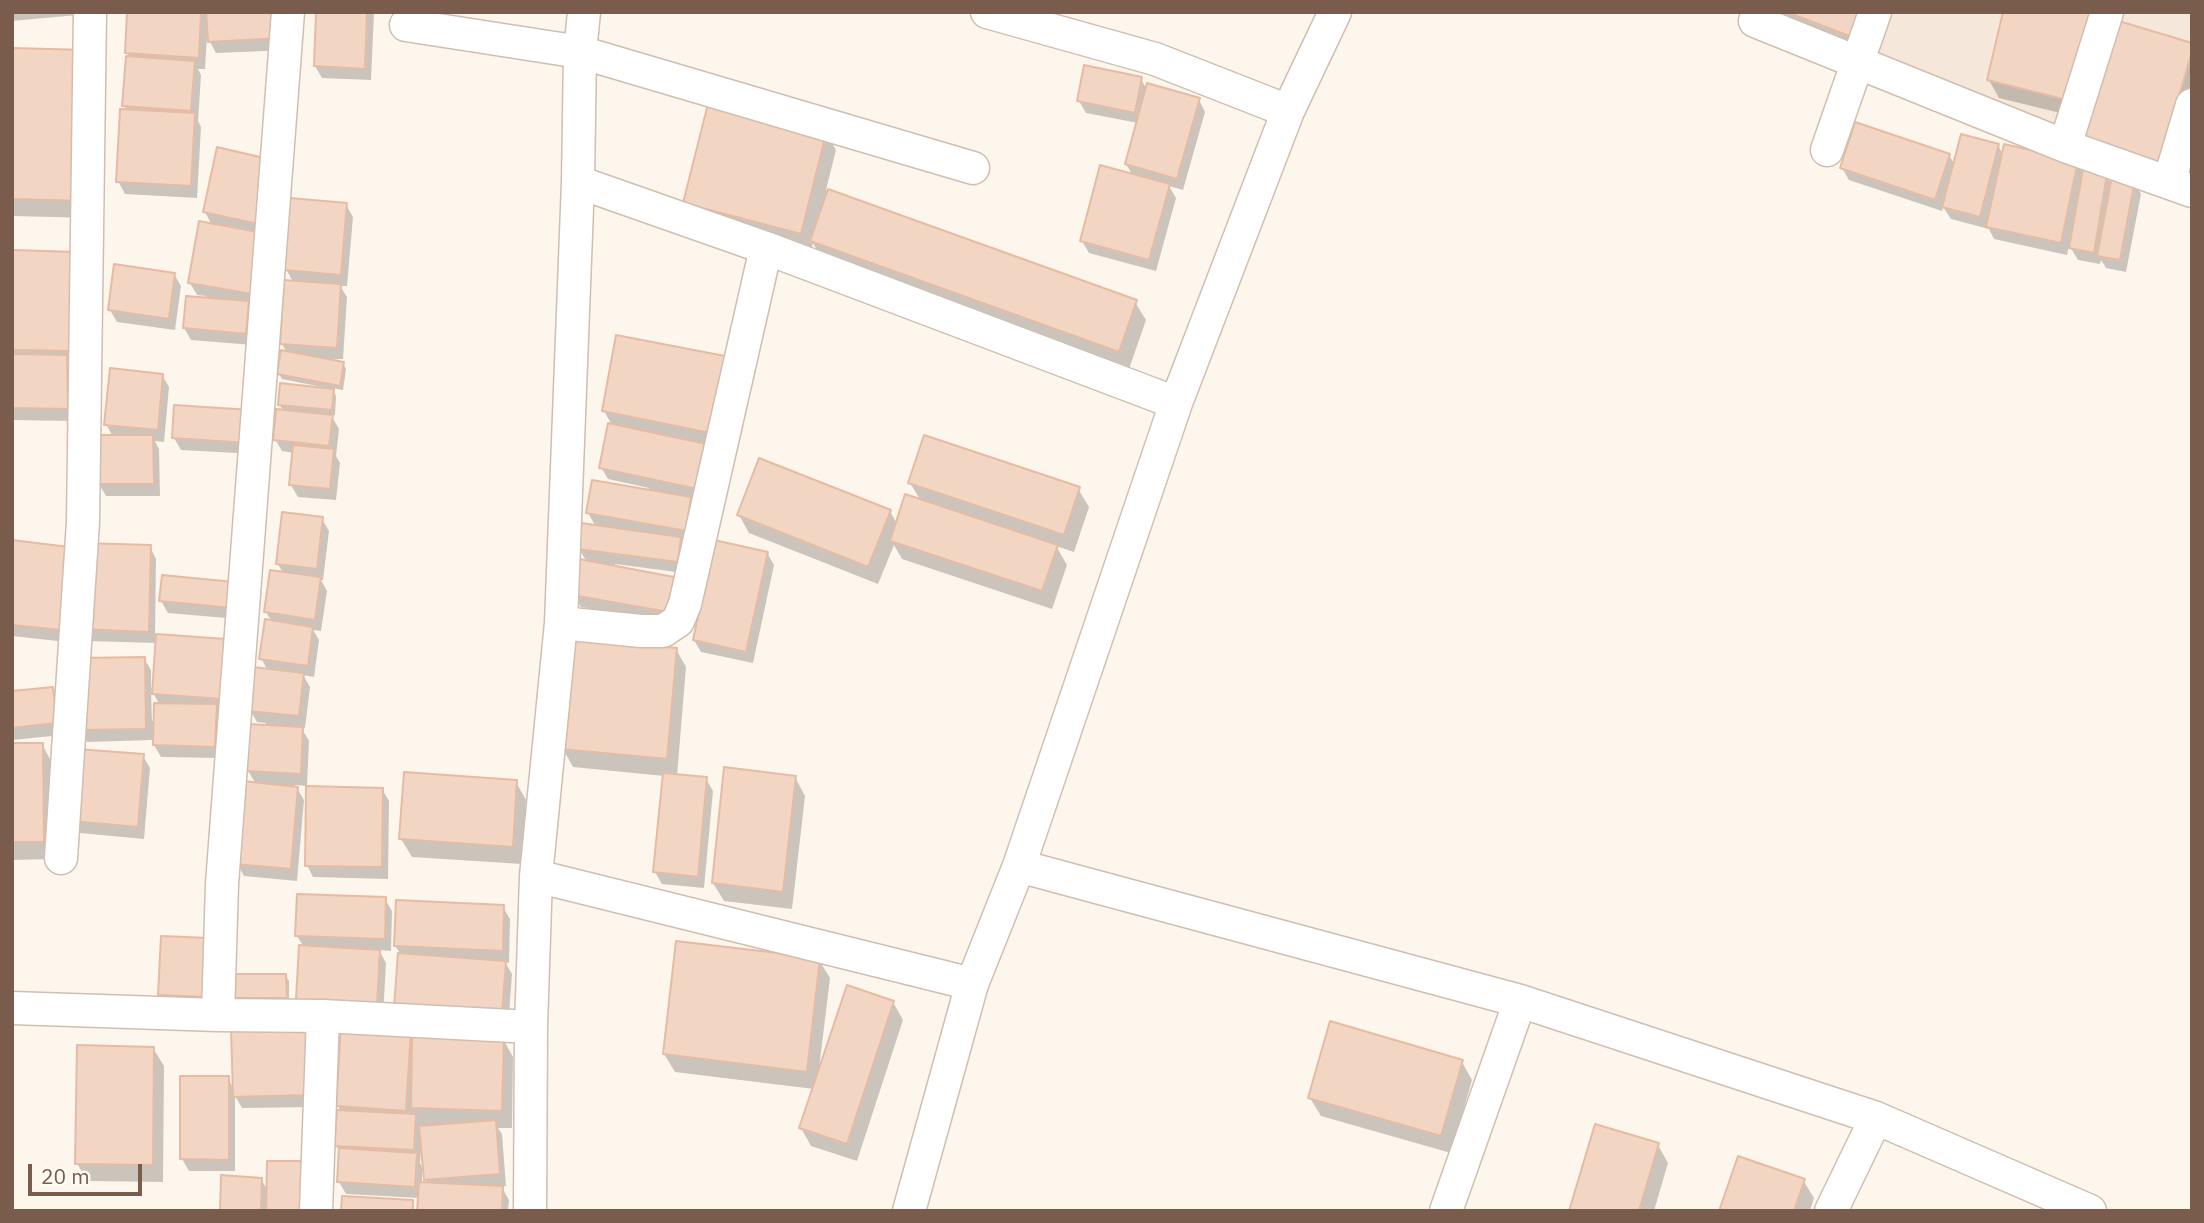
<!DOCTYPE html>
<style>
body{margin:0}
#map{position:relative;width:2204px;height:1223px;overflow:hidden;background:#fdf6ec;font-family:"IBM Plex Sans",sans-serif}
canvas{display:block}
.frame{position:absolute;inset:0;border:14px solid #7a5c4d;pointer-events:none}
.scale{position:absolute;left:28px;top:1164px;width:114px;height:32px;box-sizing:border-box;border:4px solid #7a5c4d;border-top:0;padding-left:9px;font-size:21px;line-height:24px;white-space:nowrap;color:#7a5c4d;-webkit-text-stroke:5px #fffaf3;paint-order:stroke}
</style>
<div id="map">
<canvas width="2204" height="1223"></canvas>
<div class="frame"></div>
<div class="scale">20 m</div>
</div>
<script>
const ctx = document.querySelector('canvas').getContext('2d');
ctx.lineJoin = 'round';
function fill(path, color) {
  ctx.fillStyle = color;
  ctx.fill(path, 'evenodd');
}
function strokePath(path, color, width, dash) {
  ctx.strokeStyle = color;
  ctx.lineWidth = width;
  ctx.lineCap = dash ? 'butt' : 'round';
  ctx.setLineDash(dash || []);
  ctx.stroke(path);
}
fill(new Path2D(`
 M1886 12H2192V180L1868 58Z`), '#f5e8da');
fill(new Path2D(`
 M12 12H88V14L12 21Z
 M129 12H204L209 20 287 12 289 50 216 53 207 36 205 69H198L201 75 198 121 201 127 197 198 125 194 118 181 127 111 124 106 130 58 127 53Z
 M318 12H374L371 80 322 78 315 66Z
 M1773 12H1881L1867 51Z
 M2106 30 2192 45V103L2085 119 1999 98 1989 80Z
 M12 49 94 218 12 216Z
 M1141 79 1147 90 1199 100 1205 112 1183 190 1169 186 1176 198 1156 271 1089 253 1082 241 1133 176 1126 164 1138 123 1086 113 1079 101Z
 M826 132 836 150 826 190 1135 302 1146 320 1129 369 822 259 813 243 811 251 685 203Z
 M1998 145 2003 155 2077 163 2084 174 2106 175 2112 185 2134 182 2141 194 2126 272 2106 268 2101 260 2100 264 2078 260 2069 245 2067 255 1994 239 1989 229 1951 219 1943 207 1942 211 1849 180 1842 168 1949 155 1955 165Z
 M279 173 258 306 249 304 255 315 253 345 191 340 184 328 206 296 197 295 190 283 212 225 205 212Z
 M346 205 353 217 347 286H340L347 297 343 359H332V361L343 363 346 369 343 390 332 388 336 396 335 415H331L339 429 336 456 340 463 336 500 298 497 291 485 294 453 282 451 275 439 284 412 279 404 321 389 322 387 282 379 279 374 287 353 282 344 293 282 286 269Z
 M12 252 76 254 74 421 12 420Z
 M174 274 181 286 175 330 117 322 110 310Z
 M729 359 709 501 689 497 697 511 692 542 681 540 687 550 684 573 615 564 614 567 673 578 680 591 675 623 581 607 574 595 587 562 579 549 596 527 588 513 648 491 649 488 608 479 601 467 612 425 604 411Z
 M162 375 169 387 164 442 155 441 159 449 160 496H106L99 484 113 437 106 424Z
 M250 412 255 454 181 450 174 438Z
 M910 483 1078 489 1089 507 1074 552 1056 546 1067 565 1052 609 902 559 894 545 878 584 749 533 739 515 890 511 897 524 921 501Z
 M322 519 329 531 323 580H321L327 591 321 631 313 630 319 640 314 677 303 675 310 687 305 728 301 727 309 741 307 786 295 785 304 800 297 881 244 876 237 863 256 784 248 771 266 723 257 722 250 710 268 671 261 658 272 622 266 612 283 573 278 564Z
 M12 542 68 548 67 642 12 636Z
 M150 547 156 559 155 636 225 641 228 710H218L223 718 221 758 161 757 154 745V740L87 742 80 730 144 658 151 670V688H154L157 643 88 641 81 628ZM151 690 160 705 155 721H152Z
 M767 553 774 565 753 663 701 652 694 640Z
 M233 584 238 619 168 613 161 601Z
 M676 649 686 667 677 776 706 779 713 791 704 888 662 884 655 872 664 776 573 767 563 749Z
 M52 689 59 701 63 735 12 740V693Z
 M42 744 52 763 54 859 12 860V745Z
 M143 756 150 768 144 839 80 833 73 821Z
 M795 777 805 796 792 909 724 901 713 883Z
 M516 782 526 800 522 864 412 857 401 839Z
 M382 789 389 801 388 879 313 877 307 865Z
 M385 899 392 911 391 951 379 950 386 963 383 1017 304 947 297 936Z
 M503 907 510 919 509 963 505 962 512 974 508 1026 400 953 395 946Z
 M163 938 213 1009 167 1006 160 994Z
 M819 960 830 978 819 1069 893 1002 903 1020 857 1161 811 1146 801 1128 814 1089 675 1072 664 1054Z
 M285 975 289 981V1003H240L237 997Z
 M342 1027 503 1039 513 1057 512 1128H498L502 1134 506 1186H501L509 1200 508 1211H419L420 1198 346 1194 339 1182 340 1152 336 1146 341 1112 338 1106ZM421 1151H423L425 1179 428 1184H422V1170H424L420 1163Z
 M233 1028 317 1107 242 1108 235 1096V1171H189L182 1159 228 1078 234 1090Z
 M153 1048 164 1066 163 1182 87 1181 77 1163Z
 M1462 1062 1472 1080 1451 1153 1321 1116 1310 1098Z
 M1658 1145 1668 1163 1654 1211H1571Z
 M261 1179 268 1191 315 1211H221Z
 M1803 1180 1814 1198 1810 1211H1721Z`), '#0003');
const building = new Path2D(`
 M127 12H201L199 58 125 53Z
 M206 12H282L283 38 208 42Z
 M316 12H367L365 69 314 66Z
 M1786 12H1870L1860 40Z
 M2003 12H2097L2075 102 1987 80Z
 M2112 19 2192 43V52L2159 164 2077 140Z
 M12 48 87 50 84 201 12 199Z
 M126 56 195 61 191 111 122 106Z
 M1084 65 1142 77 1135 113 1077 101Z
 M1147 83 1200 98 1177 179 1125 164Z
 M709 100 827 130 801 234 683 203Z
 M120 109 195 113 191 186 116 182Z
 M1855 122 1950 154 1935 200 1840 168Z
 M1961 134 1999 144 1980 217 1942 207Z
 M2004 144 2078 161 2061 243 1986 227Z
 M217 147 273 160 258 224 203 212Z
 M1100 165 1170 184 1149 260 1080 241Z
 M2083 169 2107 174 2094 253 2069 248Z
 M2112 176 2135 180 2120 260 2097 256Z
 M828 189 1137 300 1119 352 810 241Z
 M290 198 347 203 341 275 284 270Z
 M199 221 263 233 252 294 188 283Z
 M12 250 77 252 75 351 12 350Z
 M114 264 175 273 169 319 108 310Z
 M284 280 341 284 337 348 280 344Z
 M186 296 249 301 246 334 183 328Z
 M616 335 730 357 715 434 602 411Z
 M281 350 344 362 340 386 277 374Z
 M12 354 67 355 68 409 12 408Z
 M110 368 163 374 158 430 104 425Z
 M280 383 334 389 332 410 278 405Z
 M174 405 251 410 248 443 172 438Z
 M276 409 333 415 329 446 273 440Z
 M608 423 711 445 702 490 599 468Z
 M96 435H153L154 484H97Z
 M924 435 1080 487 1064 535 908 483Z
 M293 445 334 449 330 489 289 485Z
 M759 458 891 510 868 567 737 515Z
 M592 480 691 497 686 531 586 513Z
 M905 494 1058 545 1042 591 890 541Z
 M282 512 323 517 317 569 276 564Z
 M581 523 681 537 678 562 577 549Z
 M12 540 69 547 60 630 12 625Z
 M714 540 768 552 746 652 693 640Z
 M81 543 151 545 149 632 79 629Z
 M579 559 674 577 668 612 572 595Z
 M270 570 321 577 315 620 264 612Z
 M162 575 234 582 232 608 159 601Z
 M265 619 313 627 308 666 259 659Z
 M156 634 226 639 222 699 152 694Z
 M571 638 677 648 667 759 561 749Z
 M145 657 146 729 78 730 76 658Z
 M253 667 304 673 299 716 248 711Z
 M53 687 57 723 12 728V691Z
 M154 703 217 704 215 747 153 745Z
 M248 724 303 727 301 774 246 771Z
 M12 743H43L44 842H12Z
 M77 749 144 754 138 827 71 821Z
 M724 767 796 776 783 892 712 883Z
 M404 772 517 780 513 847 399 839Z
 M663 773 707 777 698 877 653 872Z
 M243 781 298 787 291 869 235 864Z
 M306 786 383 788 382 867 305 866Z
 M297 894 386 897 385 939 295 936Z
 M396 900 504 905 503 951 394 946Z
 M161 936 210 938 207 997 158 995Z
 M676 941 820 958 807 1072 663 1054Z
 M299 945 380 950 377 1005 296 1000Z
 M398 953 506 961 502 1014 394 1007Z
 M235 974H286L287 998H235Z
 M847 985 894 1001 847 1144 799 1128Z
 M1330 1021 1463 1060 1441 1136 1308 1098Z
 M310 1025 311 1095 233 1097 231 1027Z
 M341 1025 411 1030 406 1111 336 1106Z
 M412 1035 504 1037 502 1111 411 1108Z
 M77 1045 154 1047 153 1165 75 1164Z
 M180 1076H229V1160L180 1159Z
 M337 1110 416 1114 414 1150 334 1146Z
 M496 1120 500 1174 424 1180 419 1126Z
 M1595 1124 1659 1143 1639 1211H1569Z
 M339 1148 417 1153 415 1187 337 1182Z
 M1738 1156 1805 1179 1794 1211H1719Z
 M267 1161H310L309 1211H266Z
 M221 1175 262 1178 261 1211H220Z
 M419 1182 503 1186 502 1211H417Z
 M342 1196 413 1200V1211H341Z`);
fill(building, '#f3d5c3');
strokePath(building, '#e6bba3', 2);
const minor = new Path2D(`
 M987 12 1155 59 1288 111
 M1755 21 2065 146 2192 191
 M406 25 580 52 973 168
 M2065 146 2107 12
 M1827 150 1875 12
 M578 182 766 248 1176 403
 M2169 182 2192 105
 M561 623 641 631H663L678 621 685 604 766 248
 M61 858 83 522 90 12
 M1019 866 1520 1001 1876 1118 2090 1211
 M536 876 972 984
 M12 1008 218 1015 323 1016 531 1027
 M218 1015 222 884 288 12
 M316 1211 323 1016
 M530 1211 531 1027 536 876 561 623 578 182 580 52 584 12
 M909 1211 972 984 1019 866 1176 403 1288 111 1335 12
 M1446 1211 1520 1001
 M1831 1211 1876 1118`);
strokePath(minor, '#d1beb0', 35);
strokePath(minor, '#fff', 32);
</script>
